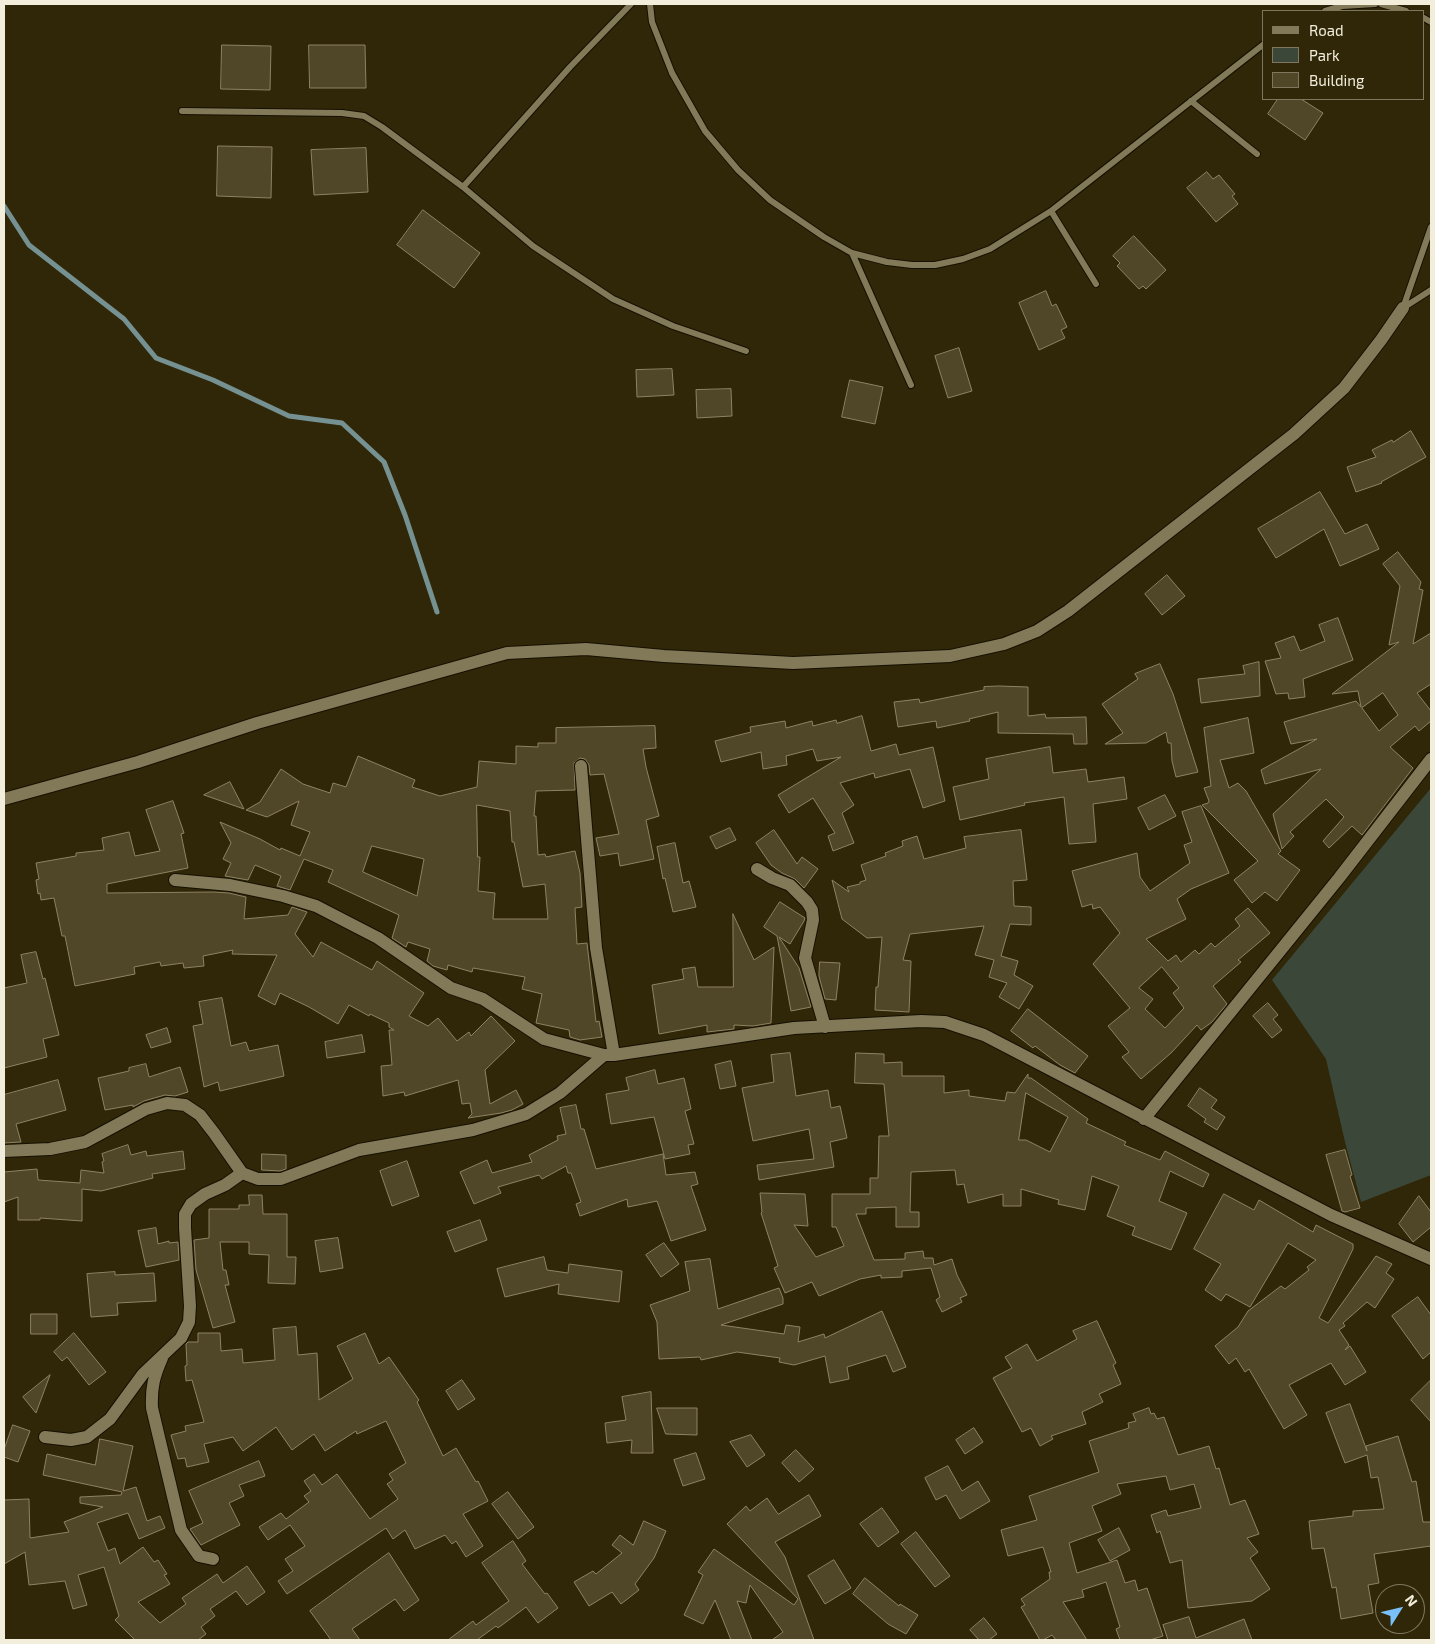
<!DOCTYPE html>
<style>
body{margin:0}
#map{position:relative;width:1435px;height:1644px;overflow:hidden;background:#302709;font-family:"Exo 2",sans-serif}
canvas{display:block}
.frame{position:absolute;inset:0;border:5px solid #f3eedc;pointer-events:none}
.legend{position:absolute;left:1262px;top:10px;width:162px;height:90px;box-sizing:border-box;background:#302709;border:1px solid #7e775d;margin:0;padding:6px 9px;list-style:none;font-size:15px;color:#f3eedc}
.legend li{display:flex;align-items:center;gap:10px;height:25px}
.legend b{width:25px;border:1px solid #7e775d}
.north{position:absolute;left:1375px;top:1584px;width:50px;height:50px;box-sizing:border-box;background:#302709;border:1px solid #7e775d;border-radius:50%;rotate:54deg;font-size:14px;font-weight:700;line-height:20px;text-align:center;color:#f3eedc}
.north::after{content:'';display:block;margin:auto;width:18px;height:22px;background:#79bff8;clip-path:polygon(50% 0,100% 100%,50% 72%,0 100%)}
</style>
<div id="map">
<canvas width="1435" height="1644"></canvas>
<div class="frame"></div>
<ul class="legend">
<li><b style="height:6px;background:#827959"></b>Road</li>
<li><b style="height:14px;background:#3b4839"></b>Park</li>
<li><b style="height:14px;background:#504728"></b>Building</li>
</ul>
<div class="north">N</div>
</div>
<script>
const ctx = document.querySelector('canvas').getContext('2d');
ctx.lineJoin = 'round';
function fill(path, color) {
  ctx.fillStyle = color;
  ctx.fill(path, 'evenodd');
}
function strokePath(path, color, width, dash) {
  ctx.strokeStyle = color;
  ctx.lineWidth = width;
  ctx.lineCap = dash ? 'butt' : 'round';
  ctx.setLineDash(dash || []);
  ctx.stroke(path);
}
fill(new Path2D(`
 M1431 788V1175L1361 1202 1345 1142 1326 1059 1272 980Z`), '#3b4839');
strokePath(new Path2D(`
 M4 206 29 245 124 319 156 358 213 380 289 416 342 423 384 462 405 515 437 612`), '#769192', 5);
const building = new Path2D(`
 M222 45 271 46 270 90 221 89Z
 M309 45H365L366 88H310Z
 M1278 99H1301L1323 113 1305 140 1268 114Z
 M218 146 272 147 271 198 217 196Z
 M366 148 368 192 314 195 311 150Z
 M1207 172 1213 179 1219 175 1235 194 1232 196 1238 204 1216 222 1187 188Z
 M423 210 480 253 454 288 397 245Z
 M1134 236 1166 270 1146 289 1143 286 1139 289 1117 266 1120 263 1113 256Z
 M1046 291 1052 306 1056 304 1067 327 1061 330 1065 338 1039 350 1019 303Z
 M959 348 972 391 948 398 935 356Z
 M672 369 674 395 637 397 636 370Z
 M850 380 883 387 875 424 842 417Z
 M731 389 732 416 697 418 696 390Z
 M1411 431 1426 457 1381 482 1382 483 1356 492 1347 467 1376 457 1372 450 1392 440 1393 442Z
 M1320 492 1345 534 1367 524 1379 549 1340 566 1324 529 1276 558 1258 529Z
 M1398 552 1421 582 1419 589 1423 590 1413 644 1431 633V684L1417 693 1431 711V721L1419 731 1415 726 1390 747 1413 768 1362 835 1352 826 1329 848 1323 841 1344 817 1326 799 1290 832 1294 836 1282 849 1273 814 1321 769 1265 784 1261 770 1317 739 1291 744 1284 722 1356 701 1361 707 1358 691 1332 694 1399 642 1389 645 1400 586 1383 564ZM1383 693 1398 715 1379 731 1362 708Z
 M1167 575 1185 596 1162 615 1145 594Z
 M1338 618 1353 660 1303 679 1305 697 1289 699 1288 693 1276 694 1265 661 1281 658 1275 643 1294 636 1300 651 1325 641 1319 625Z
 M1259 662 1260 696 1201 703 1198 679 1245 674 1243 666Z
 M1160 664 1173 694 1198 772 1176 777 1172 761 1171 743H1168L1166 732 1146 743 1105 744 1123 733 1102 704 1138 679 1135 674Z
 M999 686 1028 687V716L1045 714 1046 718 1086 717 1087 744H1074L1073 734 998 733V712L969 719 970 721 937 728 936 721 898 727 894 702 919 699 920 703 984 690V687Z
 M862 716 871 751 896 744 899 755 933 747 945 801 923 808 910 769 875 778 874 773 840 783 854 805 842 813 854 843 833 851 828 836 835 833 813 798 789 813 778 795 841 757 817 761 813 749 786 756 787 765 763 769 761 752 721 762 715 741 751 732 750 727 785 721 786 728 812 721 813 726 836 720 837 723Z
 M1248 718 1254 753 1220 760 1229 788 1238 783 1246 791 1281 851 1278 854 1300 870 1277 901 1265 892 1252 903 1234 880 1258 861 1202 805 1208 803 1209 801 1204 788 1211 786 1204 728Z
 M655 726 656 748 643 749 646 767 659 816 646 820 654 859 620 866 618 853 600 856 596 838 619 834 604 774 590 775 589 765 585 759 580 758 574 763 575 790 536 791 534 816H536L538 855 545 854 546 857 575 851 580 873 582 907 575 908 577 944 587 943 596 1022 599 1021 602 1037 580 1040 570 1037 569 1030 536 1023 542 994 522 989 525 977 473 968 472 972 448 965 447 970 433 966 427 961 430 949 408 942 406 947 392 938 399 915 328 882 333 870 304 859 290 890 277 886 281 876 255 865 248 880 225 876 231 863 223 859 231 843 220 822 260 839 280 850 281 848 300 856 310 832 291 825 299 801 267 817 246 810 260 802 281 769 303 784 330 793 333 783 346 787 358 756 415 780 412 787 440 796 477 787 479 761 516 764V746L538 747V743H556V728ZM477 805 510 811 512 842H514L523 887 545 884 548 919H493L495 893 478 891 480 857H478ZM372 846 424 859 417 896 363 872Z
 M1050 747 1053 773 1086 769 1088 782 1124 777 1127 799 1093 804 1096 842 1069 844 1064 797 1024 803 1025 805 960 820 953 787 989 779 986 759Z
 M230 782 244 809 204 795Z
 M1165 795 1176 816 1149 830 1138 808Z
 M173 801 184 833 181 834 188 868 107 884V893L214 892 229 893 246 897 244 919 288 915 292 907 307 912 295 934 313 957 321 942 372 970 377 961 424 993 409 1016 428 1026 438 1018 457 1041 469 1032 471 1036 491 1016 515 1041 485 1070 490 1104 516 1090 523 1104 512 1110 501 1113 468 1118 472 1114 470 1103 462 1104 458 1080 405 1096 404 1092 383 1096 381 1066 392 1065 389 1030H394L389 1027V1023L370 1014 369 1016 349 1005 338 1024 309 1007 280 993 275 1005 258 996 277 955 232 954 233 950 203 956 204 966 184 968 183 963 161 966 160 962 134 967 135 974 75 986 65 936H62L54 898 41 900 40 893 38 894 36 880 39 879 36 863 76 856V853L104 850 102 838 129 832 135 856 160 851 146 810Z
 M1201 806 1229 873 1191 889 1177 899 1186 919 1146 939 1168 961 1176 955 1181 962 1195 950 1199 954 1211 943 1215 947 1240 926 1235 919 1248 908 1270 933 1238 960 1241 962 1213 986 1227 1004 1212 1022 1201 1030 1197 1025 1171 1053 1141 1079 1122 1057 1129 1052 1108 1026 1130 1008 1093 964 1120 933 1100 907 1093 909 1092 904 1082 907 1072 871 1137 853 1140 877 1150 891 1190 863 1184 845 1192 842 1182 812ZM1162 967 1179 988 1173 993 1184 1008 1165 1028 1145 1009 1153 999 1139 988Z
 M730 828 736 840 716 849 710 837Z
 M774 830 797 864 802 857 818 869 804 888 795 879 782 873 771 865 756 843Z
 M1021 830 1027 880 1013 881 1014 906 1031 907V925L1010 924 1001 956 1018 961 1014 975 1033 986 1019 1009 999 997 1007 983 989 977 994 960 975 955 984 926 910 934 903 960 911 961 909 1012 875 1010 876 987H878L882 937 867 938 842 919 832 880 849 892 847 887 860 884V882L866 880 861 865 886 856 885 853 903 846 902 841 917 836 924 859 966 848 964 837Z
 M675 843 683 883 689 881 696 907 673 912 665 878 663 879 657 847Z
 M780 902 805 918 804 921 790 944 779 937 799 968 811 1007 791 1011 777 936 764 927Z
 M733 914 754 960 774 947 771 1023 753 1026 734 1025V1029L707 1032V1025L659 1034 652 985 684 979 682 969 695 967 698 987H733Z
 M36 952 43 979 45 978 59 1035 43 1039 47 1057 4 1068V988L27 983 21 955Z
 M820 962 840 963 836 1000 825 999 819 976Z
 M222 998 231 1046 246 1042 249 1051 278 1045 284 1076 220 1091 218 1082 204 1087 193 1026 203 1024 199 1002Z
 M1268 1003 1278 1015 1273 1019 1282 1030 1272 1038 1253 1016Z
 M1028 1009 1088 1056 1075 1073 1060 1065 1035 1046 1033 1048 1011 1031Z
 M167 1028 171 1042 151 1048 146 1035Z
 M362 1035 365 1052 327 1058 325 1042Z
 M790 1053 796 1096 828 1090 831 1108 840 1106 847 1138 830 1142 834 1167 759 1180 757 1165 814 1159 809 1129 753 1141 742 1088 774 1082 771 1055Z
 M856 1053 884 1054V1063L902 1062V1076H944V1093L969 1090V1096L1005 1101 1007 1092 1015 1093 1028 1074V1078H1031L1088 1119 1086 1123 1126 1142 1124 1145 1160 1160 1165 1151 1209 1174 1203 1187 1170 1171 1159 1201 1187 1213 1171 1250 1132 1235 1135 1227 1107 1216 1119 1186 1092 1176 1085 1210 1058 1204 1059 1200 1021 1189V1206H1003V1194L968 1203 964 1184 957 1185 955 1170 911 1172 910 1212H919V1227H896V1207L866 1208V1214H856L874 1260 905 1259V1253L923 1251 924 1258H933L934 1265 952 1259 957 1275 967 1295 960 1298 962 1302 942 1312 936 1300 940 1297 931 1268 902 1271V1277L881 1278V1275L860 1279 819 1296 812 1282 785 1293 774 1268 778 1266 761 1213 762 1212 760 1193 805 1194 808 1226 794 1225 816 1257 844 1246 836 1227H832V1194H870V1178H878L879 1136H889L884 1084 855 1083ZM1026 1093 1068 1117 1050 1152 1026 1140H1019Z
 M731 1061 736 1086 720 1089 715 1065Z
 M146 1064 149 1077 180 1067 188 1092 175 1096 165 1095 144 1101 133 1107V1105L105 1110 98 1078 129 1071V1068Z
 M655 1070 658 1084 684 1078 691 1109 685 1111 694 1144 688 1145 690 1154 665 1159 654 1117 611 1124 606 1094 629 1090 626 1078Z
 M58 1080 66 1110 16 1124 21 1142 4 1143V1095Z
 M1200 1088 1217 1100 1211 1108 1225 1117 1217 1130 1204 1122 1206 1119 1188 1106Z
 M576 1105 581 1129H584L596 1169 663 1154 666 1175 695 1172 698 1184 691 1186 706 1230 671 1241 657 1201 628 1207 627 1199 580 1216 576 1204 581 1202 571 1173H568L566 1166 542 1179 539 1175 498 1187 501 1193 474 1204 460 1172 487 1160 492 1173 532 1162 529 1155 558 1140 557 1136 566 1134 560 1108Z
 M128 1145 131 1155 146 1151 147 1156 183 1151 185 1169 152 1174 153 1178 101 1191 82 1189V1221L40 1218V1220H18V1197L4 1202V1172L37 1169 38 1180 80 1183 81 1170 104 1173 102 1162 104 1161 102 1154Z
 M1345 1150 1352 1175 1350 1176 1360 1208 1345 1212 1342 1211 1326 1155Z
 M262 1154 286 1155V1169L280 1171 262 1170Z
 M407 1161 419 1196 392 1206 380 1171Z
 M1224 1194 1254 1210 1259 1200 1313 1232 1316 1225 1353 1244V1249L1319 1318 1328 1323 1376 1256 1392 1264 1386 1273 1394 1279 1375 1308 1367 1302 1343 1323 1345 1326 1339 1330 1349 1345 1345 1350 1350 1346 1366 1372 1345 1385 1331 1363 1289 1385 1307 1415 1284 1429 1249 1369 1245 1372 1236 1358 1229 1364 1215 1346 1238 1327 1248 1311 1281 1286 1285 1289 1309 1270 1307 1267 1316 1260 1288 1243 1250 1307 1226 1294 1221 1301 1205 1290 1221 1264 1194 1249Z
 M249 1195H262L263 1214H287V1257H296L295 1284 268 1283 269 1255 249 1254V1242H220L223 1270H226L229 1285H225L235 1322 213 1328 196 1270 194 1240 209 1238V1209H239V1205H249Z
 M1419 1196 1431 1212V1227L1413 1242 1399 1224Z
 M480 1220 487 1240 455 1252 447 1232Z
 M156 1228 158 1244 169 1241V1243L178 1242 179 1260 146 1267 138 1231Z
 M338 1238 343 1268 320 1272 315 1241Z
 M664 1243 679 1264 661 1277 646 1255Z
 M544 1257 547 1270 568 1273 569 1264 622 1271 619 1302 558 1294 559 1284 505 1297 497 1269Z
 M710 1259 718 1309 779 1288 783 1298V1304L721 1325 784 1334 786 1325 800 1327 798 1342 824 1334 825 1338 882 1311 906 1367 893 1372 886 1355 847 1367 849 1379 830 1383 825 1356 794 1365 779 1362 780 1358 737 1352 701 1360 700 1357 659 1359 657 1322 650 1305 690 1291 685 1262Z
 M115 1272V1275L154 1273 156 1301 117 1303 118 1315 91 1317 87 1274Z
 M1418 1297 1431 1315V1352L1423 1359 1392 1316Z
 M31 1314H57V1334H31Z
 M1097 1321 1116 1363 1113 1365 1121 1384 1099 1394 1103 1402 1082 1412 1086 1424 1051 1436 1053 1439 1040 1446 1031 1428 1022 1432 993 1378 1012 1368 1005 1357 1027 1344 1037 1361 1077 1339 1073 1331Z
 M296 1327 298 1355 317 1353 319 1400 353 1379 337 1346 365 1333 379 1364 389 1357 419 1400 417 1402 443 1456 456 1448 476 1482 478 1481 488 1501 463 1514 483 1546 466 1557 456 1541 452 1544 445 1535 415 1549 405 1530 393 1539 386 1528 287 1594 278 1581 293 1571 285 1559 305 1546 290 1525 268 1540 259 1527 281 1513 286 1519 309 1502 304 1496 311 1491 304 1481 314 1474 322 1485 337 1474 370 1519 398 1499 387 1484 393 1480 389 1474 406 1463 386 1421 357 1434 356 1431 325 1451 314 1434 292 1450 276 1427 243 1451 233 1437 204 1444 209 1462 187 1467 185 1458 178 1459 171 1435 186 1431 185 1426 204 1422 192 1380 186 1381 185 1366 187 1365 186 1344 188 1342H198V1333H220L221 1351 242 1349 243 1363 275 1360 273 1329Z
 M74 1333 106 1372 89 1385 67 1357 62 1361 54 1352Z
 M50 1375 36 1413 23 1397Z
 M462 1380 475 1399 458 1410 446 1391Z
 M1431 1380V1422L1411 1400Z
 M651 1392 653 1453H631L632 1440 607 1443 605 1423 626 1420 622 1397Z
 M1350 1404 1367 1451 1366 1446 1398 1436 1412 1482 1416 1481 1423 1522H1431V1546L1374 1554 1379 1583 1368 1585 1373 1613 1341 1619 1336 1587 1332 1588 1324 1548 1312 1549 1309 1521 1353 1516V1511L1384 1509 1378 1477 1371 1478 1367 1455 1345 1463 1326 1413Z
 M657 1408H697V1435L666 1434Z
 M1149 1408 1151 1414 1154 1413 1157 1419 1164 1417 1178 1455 1209 1446 1216 1469 1219 1468 1230 1505 1245 1500 1259 1534 1247 1538 1258 1552 1250 1558 1270 1589 1252 1601 1188 1608 1182 1560 1170 1563 1160 1531 1157 1533 1151 1515 1166 1510 1168 1516 1201 1508 1194 1484 1170 1490 1166 1476 1117 1484 1121 1494 1092 1506 1102 1531 1069 1543 1077 1573 1117 1560 1125 1583 1135 1580 1138 1591 1147 1588 1163 1636 1150 1640H1120L1116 1629 1120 1627 1106 1582 1082 1590 1084 1597 1063 1602 1087 1640H1056L1052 1635 1043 1640H1040L1021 1607 1025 1605 1021 1599 1050 1579 1049 1572H1051L1043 1547 1008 1556 1001 1530 1037 1520 1029 1496 1099 1472 1089 1441 1129 1428 1128 1423 1136 1421 1133 1414Z
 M13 1425 30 1431 18 1462 4 1457V1450Z
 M974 1428 983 1442 965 1454 956 1440Z
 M751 1435 765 1455 747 1467 730 1442Z
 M100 1439 133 1446 123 1491 136 1487 147 1521 160 1516 165 1528 139 1539 128 1513 97 1523 108 1551 115 1548 120 1564 143 1547 154 1562 158 1560 167 1574 164 1575 170 1584 138 1602 160 1623 186 1604 182 1598 217 1574 223 1583 247 1566 265 1592 247 1605 236 1591 210 1609 215 1616 201 1627 206 1634 198 1640H135L115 1620 119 1616 104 1567 78 1575 87 1605 73 1609 65 1581 29 1585 25 1552 4 1564V1500L29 1499 30 1538 69 1532 64 1522 103 1507 80 1503V1497L121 1495 122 1492 43 1475 47 1454 95 1465Z
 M796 1450 814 1469 799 1482 782 1463Z
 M696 1453 705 1479 683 1486 674 1460Z
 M259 1461 265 1476 239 1485 244 1496 229 1503 240 1525 201 1545 190 1529 203 1523 189 1491Z
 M948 1466 962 1491 978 1481 990 1501 960 1519 946 1495 936 1500 925 1478Z
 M508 1492 534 1527 518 1539 492 1504Z
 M809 1495 821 1516 775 1542 785 1557 814 1640H772L783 1632 750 1585 746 1603 737 1601 752 1640H731L715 1600 703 1624 684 1615 703 1575 698 1572 714 1549 794 1605 798 1599 727 1524 746 1506 750 1511 767 1498 778 1514Z
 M882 1508 899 1532 878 1547 860 1524Z
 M644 1521 666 1531 654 1558 635 1584 639 1590 621 1604 612 1592 589 1606 574 1582 593 1571 596 1574 622 1553 612 1545 620 1535 633 1545Z
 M1119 1528 1130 1550 1110 1561 1098 1540Z
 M916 1532 950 1576 935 1587 901 1544Z
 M513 1541 526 1561 522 1564 545 1594 547 1593 558 1608 538 1623 526 1607 498 1628 496 1626 477 1640H448L473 1621 476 1625 509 1601 482 1563Z
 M389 1553 419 1600 404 1611 395 1599 352 1629 360 1640H331L310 1611Z
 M834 1560 851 1588 825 1604 808 1576Z
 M865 1578 899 1606 900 1604 918 1615 906 1634 888 1624 853 1594Z
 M1189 1617 1196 1638 1244 1619 1252 1640H1168L1163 1625Z
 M984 1618 997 1634 989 1640H979L970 1630Z`);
fill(building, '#504728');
strokePath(building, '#8d8363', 1);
const lane = new Path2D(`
 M631 4 570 67 463 187 533 246 613 299 673 326 746 351
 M650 4 652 22 672 73 705 131 738 170 770 200 824 237 852 253 887 262 912 265H935L963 259 990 249 1051 211 1264 44
 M1381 4 1406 11
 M1325 11 1342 6 1375 4
 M1424 18 1431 22
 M1191 101 1257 154
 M182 111 342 113 364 116 382 127 463 187
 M1051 211 1096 284
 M852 253 911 385
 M1403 308 1431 227
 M1403 308 1431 290`);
const street = new Path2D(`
 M581 766 596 948 614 1055
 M4 799 138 762 257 723 507 653 586 649 664 656 793 663 950 656 1004 644 1037 631 1068 611 1294 434 1344 388 1381 340 1403 308
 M757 869 772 878 790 885 807 902 812 910 813 920 805 958 825 1027
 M175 880 230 885 283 896 316 906 378 938 451 988 483 999 544 1039 604 1055H614L794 1028 921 1021 945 1022 984 1035 1331 1215 1431 1259
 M1144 1119 1339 878 1431 759
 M4 1151 50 1149 85 1142 146 1109 167 1103 185 1105 200 1115 214 1133 242 1173 258 1179H281L359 1150 473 1130 526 1114 560 1093 604 1055
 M162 1358C154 1376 151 1388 152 1408L181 1530 199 1556 213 1559
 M45 1437 71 1440 87 1437 110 1419 143 1374 181 1338 189 1322 190 1306 185 1228V1214L191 1204 205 1194 225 1185 242 1173`);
strokePath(lane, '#161000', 8);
strokePath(street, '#161000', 14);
strokePath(lane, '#827959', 6);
strokePath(street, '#827959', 12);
</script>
